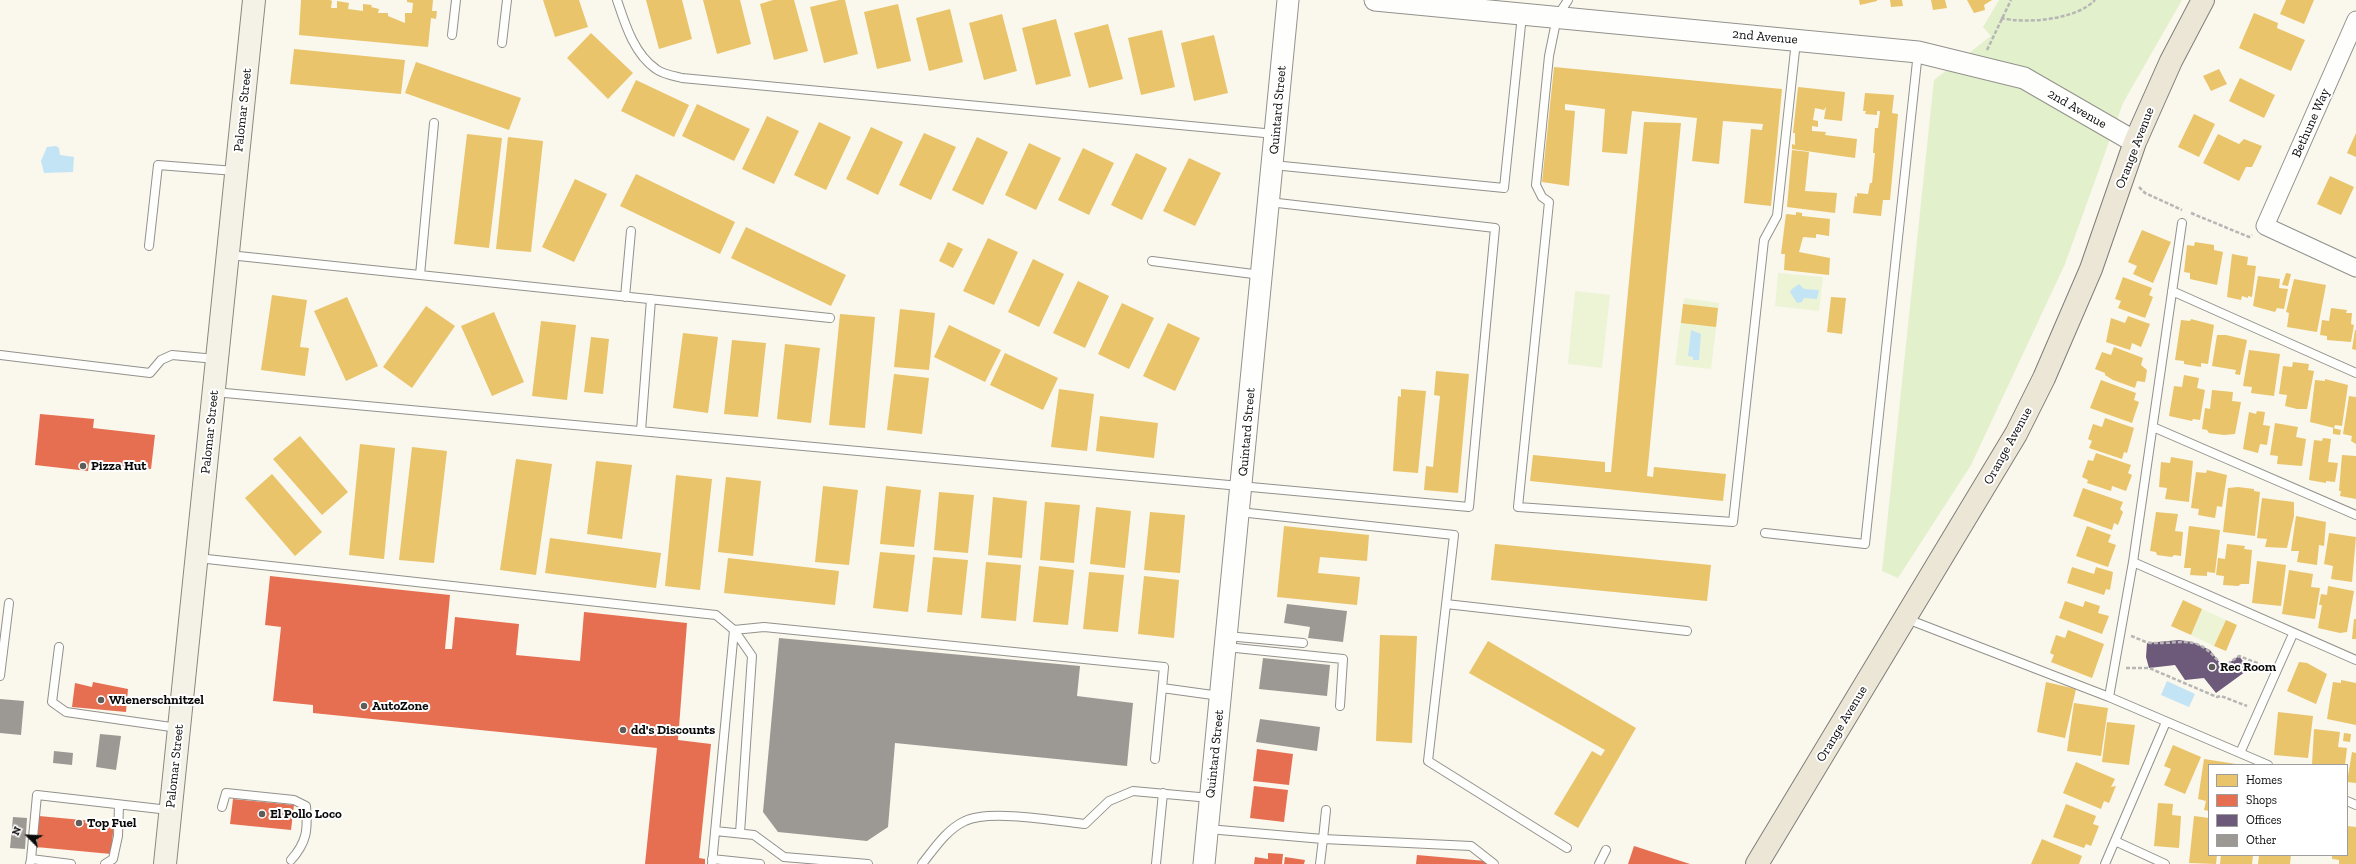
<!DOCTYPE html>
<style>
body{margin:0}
#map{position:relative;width:2356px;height:864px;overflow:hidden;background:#faf7ed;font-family:"Zilla Slab",serif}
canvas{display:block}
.legend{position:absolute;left:2208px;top:764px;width:140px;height:92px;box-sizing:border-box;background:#fff;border:1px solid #9d9d9d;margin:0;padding:5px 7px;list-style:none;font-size:12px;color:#0a0a0a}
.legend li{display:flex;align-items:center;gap:8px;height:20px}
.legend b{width:20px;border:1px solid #9d9d9d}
.north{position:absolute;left:8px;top:816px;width:40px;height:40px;-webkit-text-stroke:3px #fff;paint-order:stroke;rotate:294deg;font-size:11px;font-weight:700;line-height:16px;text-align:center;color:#0a0a0a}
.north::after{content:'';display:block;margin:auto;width:14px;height:18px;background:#0a0a0a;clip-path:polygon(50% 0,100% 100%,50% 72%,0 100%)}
</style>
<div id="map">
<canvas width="2356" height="864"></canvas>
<ul class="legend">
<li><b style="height:11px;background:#e9c46a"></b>Homes</li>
<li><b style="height:11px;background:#e76f51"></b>Shops</li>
<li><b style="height:11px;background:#6d597a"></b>Offices</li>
<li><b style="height:11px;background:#9c9994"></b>Other</li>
</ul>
<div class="north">N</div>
</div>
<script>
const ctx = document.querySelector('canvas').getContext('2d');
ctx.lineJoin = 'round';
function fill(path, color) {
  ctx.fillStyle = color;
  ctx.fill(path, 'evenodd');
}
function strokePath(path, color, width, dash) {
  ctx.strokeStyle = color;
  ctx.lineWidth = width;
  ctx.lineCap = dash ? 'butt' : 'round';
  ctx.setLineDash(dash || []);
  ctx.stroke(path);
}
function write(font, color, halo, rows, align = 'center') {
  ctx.font = font + ' "Zilla Slab",serif';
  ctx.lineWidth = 4;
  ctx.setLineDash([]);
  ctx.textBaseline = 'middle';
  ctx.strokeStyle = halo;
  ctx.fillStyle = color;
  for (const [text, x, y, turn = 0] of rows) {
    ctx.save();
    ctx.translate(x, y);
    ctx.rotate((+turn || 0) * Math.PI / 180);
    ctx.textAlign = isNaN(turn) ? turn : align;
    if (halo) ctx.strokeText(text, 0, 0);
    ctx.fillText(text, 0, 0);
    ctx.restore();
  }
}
fill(new Path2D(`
 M1999 0H2182L2123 103 2065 264 1971 465 1898 578 1882 571 1934 80 1991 36 1983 27Z`), '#e2f0cc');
fill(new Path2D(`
 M1778 273 1823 277 1819 311 1775 306Z
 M1575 291 1610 295 1602 368 1568 364Z
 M1684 298 1719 303 1711 369 1675 365Z
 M2202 609 2226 620 2214 646 2191 635Z`), '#edf4d6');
fill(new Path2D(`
 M56 146 59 148 60 155 74 157 73 172 44 173 41 161 47 147Z
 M1799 284 1804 289 1819 290 1817 299 1804 298 1802 302 1797 303 1790 292 1792 289Z
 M1691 330 1701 334 1699 360H1693V357L1688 356Z
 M2167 681 2195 694 2189 707 2161 695Z`), '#c3e4f5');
fill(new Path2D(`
 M301 0H330L332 1 331 8H337V1L349 3 348 9 363 11V4L372 5 371 7 379 9 378 13H388V16L405 23V13H412L413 3 407 2V0H433L432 11H437L436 19 431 18 428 47 299 35Z
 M543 0H579L588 27 555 37Z
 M646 0H682L692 39 659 49Z
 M703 0H740L751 44 717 54Z
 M773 0H794L808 51 774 60 760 4Z
 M839 0H845L858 54 824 63 810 7Z
 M1859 0H1877V1L1860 5Z
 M1890 0H1902L1903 6 1891 7Z
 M1931 0H1945L1947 8 1933 10Z
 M1967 0H1992L1984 5 1985 10 1974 13Z
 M2286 0H2314L2304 24 2280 14Z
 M898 4 911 61 877 69 864 12Z
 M950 9 963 62 929 71 916 18Z
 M2254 13 2278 23 2277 28 2305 40 2291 71 2239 48Z
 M1002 14 1017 71 984 80 969 23Z
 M1056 19 1071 76 1036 85 1022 28Z
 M1108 24 1123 79 1089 88 1074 33Z
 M1162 30 1175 87 1141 95 1128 38Z
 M591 33 633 73 608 99 567 58Z
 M1214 35 1228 93 1194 101 1181 43Z
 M294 49 405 60 401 94 290 84Z
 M416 62 521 98 509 130 405 93Z
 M1554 67 1782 89 1771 206 1744 203 1751 129 1762 130 1763 124 1723 121 1719 164 1692 161 1697 118 1632 111 1627 154 1602 152 1605 109 1565 104V110L1575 111 1569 186 1542 182Z
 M2219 69 2227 84 2211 91 2203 76Z
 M2240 78 2275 95 2264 118 2229 101Z
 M636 80 689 105 674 137 621 111Z
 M1798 87 1845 92 1842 121 1824 119 1826 107 1824 110 1815 108 1813 120 1818 121V127L1812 126V131L1826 132 1825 135 1857 139 1855 158 1792 149V144L1795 145V133H1793Z
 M1865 93 1894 95 1892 113 1898 114 1890 200H1883L1881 216 1853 213 1855 196 1857 197V193L1868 194 1870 183H1872L1875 153H1873L1875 128H1878L1880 111H1877V115L1865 114 1866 111H1863Z
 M697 104 750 129 734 161 682 136Z
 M2194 114 2215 124 2199 157 2178 147Z
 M767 116 799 131 774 184 742 169Z
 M819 122 851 137 826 190 794 175Z
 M1644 122 1681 123 1647 476 1653 477 1654 467 1726 474 1723 501 1530 481 1533 455 1605 462V472H1611Z
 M871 127 903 142 878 195 846 179Z
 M924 133 956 147 931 200 899 185Z
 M2356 133V157L2347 153Z
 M467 134 502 138 489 248 454 244Z
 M2218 134 2239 144 2244 139 2262 146 2252 167H2246L2239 181 2203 163Z
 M508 137 543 141 531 252 496 249Z
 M977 137 1008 152 983 205 952 190Z
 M1029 143 1061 158 1036 210 1005 195Z
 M1083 148 1114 163 1089 215 1058 200Z
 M1792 150 1809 152 1805 191 1837 193 1835 213 1787 207Z
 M1136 153 1167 168 1142 220 1111 205Z
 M1189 158 1221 173 1195 226 1163 211Z
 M636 174 735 222 720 254 620 206Z
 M2330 176 2354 187 2341 215 2317 204Z
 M575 179 607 194 574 262 542 247Z
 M1796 212 1802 213V216L1830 219 1829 236 1816 234V238L1803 237 1799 252 1830 258 1829 275 1784 270 1785 254H1781L1786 214 1796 215Z
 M746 227 846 275 831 306 731 258Z
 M2142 230 2171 242 2153 283 2133 274 2137 266 2128 262Z
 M988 238 1018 252 994 305 963 291Z
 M948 242 963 249 953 268 939 261Z
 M2195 242 2214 245V250L2223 252 2217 285 2190 279V273L2184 272 2187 245 2194 246Z
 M2232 254 2248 257 2247 265 2256 266 2252 297 2248 296V298L2242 296 2241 300 2227 297Z
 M1033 259 1064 274 1039 327 1008 312Z
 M2286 273 2291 274 2288 286 2282 285Z
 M2258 276 2280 279 2279 288 2288 289 2284 309 2277 308 2275 312 2253 306Z
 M2123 277 2152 288 2149 295 2153 297 2145 318 2118 308 2121 301 2115 299Z
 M2294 279 2326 285 2317 332 2287 327 2289 313 2286 312Z
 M1078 281 1109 296 1085 348 1053 333Z
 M272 295 307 300 300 347 309 348 305 376 261 370Z
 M347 297 378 366 346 381 314 311Z
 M1831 297 1846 298 1842 334 1827 332Z
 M1122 303 1154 318 1129 369 1098 354Z
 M1683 304 1718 308 1716 327 1681 323Z
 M426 306 455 326 412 388 383 367Z
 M2331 308 2347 310 2346 313H2352L2351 324 2354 325 2351 342 2327 340V336L2320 335 2322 320 2329 321Z
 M900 309 935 313 929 370 894 367Z
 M494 312 524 382 492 396 461 326Z
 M840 314 875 317 865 428 829 425Z
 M2128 316 2150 324 2141 347 2132 343 2130 350 2106 342 2111 318 2125 323Z
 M2191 319 2214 325 2208 364 2201 363V367L2184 364V361L2175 360 2181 320 2190 321Z
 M541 321 576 325 567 400 532 396Z
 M1168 323 1200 338 1175 391 1143 376Z
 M949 325 1001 350 985 382 934 357Z
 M2355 330H2356V350L2352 349Z
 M683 333 718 337 708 413 673 408Z
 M2217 335H2226L2247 340 2240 375 2235 374 2236 370 2212 366Z
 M591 337 609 339 603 394 584 392Z
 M732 340 766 343 758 417 724 414Z
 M785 344 820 348 811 423 777 419Z
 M2114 347 2143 358 2141 365 2147 370 2145 382 2137 381 2135 388 2113 380 2105 375V373L2095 369 2102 352 2111 355Z
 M2249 350 2280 354 2274 396 2251 393 2252 387 2243 386Z
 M1005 353 1058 378 1043 410 990 385Z
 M2293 362 2309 364 2308 370 2314 371 2307 409H2297L2285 406 2287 395 2279 394 2283 366 2292 367Z
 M1436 371 1469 374 1458 493 1424 490 1426 466 1433 467 1440 396 1434 395Z
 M894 374 929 378 922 434 887 430Z
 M2184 375 2199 378 2197 388 2205 390 2200 420 2193 419 2192 421 2169 416 2174 386 2182 387Z
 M2325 379 2348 385 2342 426 2335 425 2334 428 2310 422 2315 380 2325 381Z
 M2101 380 2136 393 2134 400 2139 402 2132 423 2090 408Z
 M1059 389 1094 394 1087 451 1051 447Z
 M1401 389 1426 391 1418 473 1393 471 1398 396 1401 397Z
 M2212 390 2233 392 2232 401 2241 402 2235 434 2224 435 2209 433 2207 430 2202 429 2205 408 2210 409Z
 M2349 396 2356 397V444L2351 441 2352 436 2343 434Z
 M2257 411 2265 412 2263 425 2270 426 2267 445 2260 444 2258 453 2243 449 2249 412 2256 414Z
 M1100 416 1158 423 1154 458 1096 451Z
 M2105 418 2134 428 2127 453 2124 452 2122 459 2089 448 2092 441 2088 439 2093 424 2102 427Z
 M2275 423 2298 427 2296 437 2306 439 2302 466 2277 464 2278 456 2270 455Z
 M2333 428 2341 430 2340 435 2333 434Z
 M300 436 348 492 322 515 273 459Z
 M2323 438 2331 439 2328 462 2338 463 2335 482 2326 481V483L2309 480 2314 440 2322 441Z
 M360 444 395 448 384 559 349 555Z
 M412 447 447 451 434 563 399 560Z
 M2096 453 2131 465 2128 473 2132 475 2126 491 2112 486 2111 491 2087 483 2088 480 2082 477 2088 460 2093 461Z
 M2342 455 2356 456V499L2340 496 2341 491H2339Z
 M2171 457 2193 461 2189 502 2165 499 2167 488 2159 487 2161 462 2170 463Z
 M516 459 552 464 536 575 500 570Z
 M596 461 632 465 622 539 587 534Z
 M2207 470 2227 475 2222 507 2217 506 2215 518 2198 515 2199 509 2191 508 2196 472 2206 473Z
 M272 474 322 532 295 556 245 498Z
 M676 475 712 479 700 590 665 586Z
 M726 477 761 481 753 556 718 552Z
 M823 486 858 490 849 565 815 562Z
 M886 486 921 490 914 547 880 544Z
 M2238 487 2254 489V491L2260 492 2255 536 2223 532 2228 488Z
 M2083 488 2123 502 2120 509 2123 512 2118 525 2114 523 2112 530 2073 516Z
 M939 492 974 495 968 553 934 550Z
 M993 497 1027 501 1022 558 988 555Z
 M2262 498 2294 502V516H2289H2294L2287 548 2265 547 2267 539 2257 538Z
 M1045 502 1080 505 1074 563 1040 560Z
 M1096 507 1131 511 1125 568 1090 564Z
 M1150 512 1185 515 1180 573 1144 570Z
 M2156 512 2178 514 2175 531 2183 532 2181 556 2174 555 2172 557 2157 555 2156 552 2150 551Z
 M2296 516 2326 522 2324 546 2319 545 2317 565 2297 562 2299 551H2291Z
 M1284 526 1369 535 1367 561 1320 557 1318 573 1360 577 1357 605 1277 597Z
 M2087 526 2111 535 2108 542 2116 545 2108 567 2076 556Z
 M2189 526 2220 530 2215 573 2207 572V576L2190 575 2191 568H2184Z
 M2329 533 2356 537 2352 582 2331 579 2333 566 2324 564Z
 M550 538 661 553 656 588 545 573Z
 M1495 544 1711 565 1707 601 1491 580Z
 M2227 544 2245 546 2244 549 2252 550 2249 584H2241L2238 586 2223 585 2224 576 2216 575 2218 558 2225 559Z
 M880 552 915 555 908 612 873 608Z
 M933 557 968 560 962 615 927 612Z
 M728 558 839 571 835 605 724 593Z
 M2257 561 2286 565 2281 606 2252 603Z
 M986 562 1021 565 1016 621 981 618Z
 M1039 566 1074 570 1068 625 1033 622Z
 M2072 567 2094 574 2096 567 2113 572 2110 590 2106 589 2104 595 2067 583Z
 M2289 570 2313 574 2311 587 2320 588 2315 619 2282 614Z
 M1089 572 1124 575 1118 632 1083 629Z
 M1144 576 1179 580 1174 638 1138 634Z
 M2328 586 2354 591 2347 632 2340 633 2318 628 2322 605H2319L2321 594 2327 595Z
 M2183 600 2202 609 2191 635 2171 626Z
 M2065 601 2083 607 2085 601 2100 606 2098 613 2109 616 2102 634 2059 618Z
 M2354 619H2356V639H2352Z
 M2226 620 2237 625 2226 651 2214 646Z
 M2068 630 2104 644 2092 678 2051 662 2054 655 2050 653 2056 635 2065 638Z
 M1380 635 1417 636 1412 743 1376 741Z
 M1488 641 1636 728 1578 828 1554 814 1592 751 1601 756 1605 750 1469 673Z
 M2299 662 2307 663 2327 674 2316 704 2287 691Z
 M2341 680 2356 683V725L2327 719 2333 682 2341 683Z
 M2046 682 2076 689 2065 738 2037 732Z
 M2074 703 2108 708 2101 756 2067 751Z
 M2278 712 2313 716 2308 758 2274 755Z
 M2107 722 2135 725 2129 765 2102 762Z
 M2314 729 2340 732 2338 747 2347 748 2345 765 2312 764Z
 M2344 733 2351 734 2350 742 2343 741Z
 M2173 745 2201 757 2185 794 2164 785 2171 769 2164 766Z
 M2352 752 2356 753V783L2347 782Z
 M2204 759 2236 764 2209 765V811L2204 810 2206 801 2198 799Z
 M2076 762 2115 779 2111 787 2116 786 2109 803 2104 801 2101 809 2063 793Z
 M2158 803 2173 804 2172 815 2181 816 2179 848 2154 846Z
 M2066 804 2096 816 2093 824 2099 826 2091 846 2086 844 2084 848 2053 837Z
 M2194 816 2209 818V855H2217L2216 864 2189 863Z
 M2347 826 2356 827V864H2339V860L2332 859V855H2347Z
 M2042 839 2082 856 2079 864H2031Z
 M2221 855H2253L2252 864H2220Z
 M2259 855H2291L2290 864H2258Z`), '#e9c46a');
fill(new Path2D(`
 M40 414 94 419 93 428 155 435 151 469 89 463 88 471 35 465Z
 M270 576 450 595 445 649H452L455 617 519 624 516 655 580 661 584 612 687 623 678 740 711 744 699 858 705 859V864H645L657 748 313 713V705L273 701 281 627 265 625Z
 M93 682 128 689 126 712 72 707 75 683 92 687Z
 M1257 749 1293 754 1289 785 1253 781Z
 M1254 786 1288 790 1284 822 1250 818Z
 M233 799 294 805 291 830 230 824Z
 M39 816 114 823 111 854 36 847Z
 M1634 846 1690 864H1628Z
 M1268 853 1283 854 1282 864H1254L1255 857 1268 859Z
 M1417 855 1486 861V864H1416Z
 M1285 857 1305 860 1304 864H1284Z`), '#e76f51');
fill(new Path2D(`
 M2179 640 2192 642 2210 650 2223 667 2239 656 2249 669 2216 693 2204 678 2185 680 2175 665 2149 668 2146 657 2147 643Z`), '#6d597a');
fill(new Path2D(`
 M1287 604 1347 611 1343 642 1308 638 1310 627 1284 623Z
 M779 638 1080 666 1077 696 1133 703 1127 766 895 743 888 827 867 841 778 832 763 812Z
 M1263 658 1330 665 1327 696 1259 689Z
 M0 699 24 701 21 735 0 733Z
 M1260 719 1320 727 1317 751 1256 742Z
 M100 734 121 736 116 770 96 767Z
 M54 751 73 753 72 765 53 763Z
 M13 817 27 818 25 849 10 848Z`), '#9c9994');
const service = new Path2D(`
 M617 0C625 24 634 54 656 69 662 74 674 76 682 78L1275 134
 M1568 0 1557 17 1549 56 1536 185 1542 197 1549 202 1518 507 1733 522 1764 240 1777 216 1796 41
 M452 35 456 0
 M502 43 507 0
 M1273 165 1504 188 1522 15
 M149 246 158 165 235 171
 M229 255 830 318
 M1152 261 1261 275
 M420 275 434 123
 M2172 291 2356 373
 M625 297 631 231
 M0 355 150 373 161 360 172 355 216 359
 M214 392 1469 507 1495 228 1269 202
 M2153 427 2356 515
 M641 431 651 299
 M1239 512 1454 535 1428 761 1567 848
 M1765 533 1865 544 1918 52
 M198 558 716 615 734 630 712 864
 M2133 562 2356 660
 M1446 604 1687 631
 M1907 619 2109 697 2268 765
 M734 630 764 627 1164 667 1162 688
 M734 630 752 656 740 833
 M1227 636 1303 643
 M59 647 52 702 66 712 178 728
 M1226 647 1343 659 1340 706
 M0 676 9 603
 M2109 697 2133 562 2182 223
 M2240 753 2293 634
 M1155 759 1162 688 1220 696
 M2347 801 2356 805
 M222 807 226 793 294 800 306 806C308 830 307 842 291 860
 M1326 810 1323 839 1471 846 1494 864
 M1208 829 1323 839 1320 864
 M715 831 754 835 784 857 868 864
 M2115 841 2165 864
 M31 859 37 795 169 810
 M712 859 760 864
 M30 864 31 859 71 864
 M105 864 113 859 118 836 119 805
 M922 864C934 849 947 829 965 821 989 809 1058 821 1085 824L1109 801 1133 791 1210 798
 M1156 864 1163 793
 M1599 864 1606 850
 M2105 864 2166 722`);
const minor = new Path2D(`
 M2356 20 2265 226 2356 268`);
const tertiary = new Path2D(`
 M1375 0 1918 52 2024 78 2135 142
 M1204 864 1288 0`);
const secondary = new Path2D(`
 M165 864 254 0`);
const primary = new Path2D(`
 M1757 864 2016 434 2044 378 2091 269 2135 142 2171 61 2203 0`);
strokePath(service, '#92918c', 10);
strokePath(minor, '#92918c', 19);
strokePath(tertiary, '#92918c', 23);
strokePath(secondary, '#898783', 24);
strokePath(primary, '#7f7e7a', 24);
strokePath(new Path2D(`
 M2001 18C2026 24 2076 20 2095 0
 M1987 50 2011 0
 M2139 187 2145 193 2182 210
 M2191 213 2249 237 2252 235
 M2131 636C2138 638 2145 643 2152 643 2188 644 2197 633 2223 667L2239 656 2265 666
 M2126 668H2149L2217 697 2221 696 2247 706`), '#b7b6b5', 2.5, [4, 2]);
strokePath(service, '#fefefc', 8);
strokePath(minor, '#fefefc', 17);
strokePath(tertiary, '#fefefc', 21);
strokePath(secondary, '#f4f2e7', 22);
strokePath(primary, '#ece6d6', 22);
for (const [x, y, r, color] of [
 [83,466,4,"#5e5d59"],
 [2212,667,4,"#5e5d59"],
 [101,700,4,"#5e5d59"],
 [364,706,4,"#5e5d59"],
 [623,730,4,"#5e5d59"],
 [262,814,4,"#5e5d59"],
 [79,823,4,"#5e5d59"]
]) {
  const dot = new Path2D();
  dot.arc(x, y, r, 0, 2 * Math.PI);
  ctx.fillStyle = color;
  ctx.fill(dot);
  strokePath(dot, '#fff', 1.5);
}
write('13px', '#0a0a0a', '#fff', [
 ["2nd Avenue",1765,37,5],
 ["2nd Avenue",2077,109,30],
 ["Palomar Street",243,110,-84],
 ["Quintard Street",1278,110,-85],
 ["Bethune Way",2311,123,-66],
 ["Orange Avenue",2135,148,-69],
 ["Palomar Street",210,432,-84],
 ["Quintard Street",1247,432,-85],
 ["Orange Avenue",2008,446,-61],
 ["Orange Avenue",1842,724,-59],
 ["Quintard Street",1215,754,-84],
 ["Palomar Street",175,766,-84]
]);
write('bold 13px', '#0a0a0a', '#fff', [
 ["Pizza Hut",91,466],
 ["Rec Room",2220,667],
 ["Wienerschnitzel",109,700],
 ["AutoZone",372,706],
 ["dd's Discounts",631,730],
 ["El Pollo Loco",270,814],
 ["Top Fuel",87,823]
], 'left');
</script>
